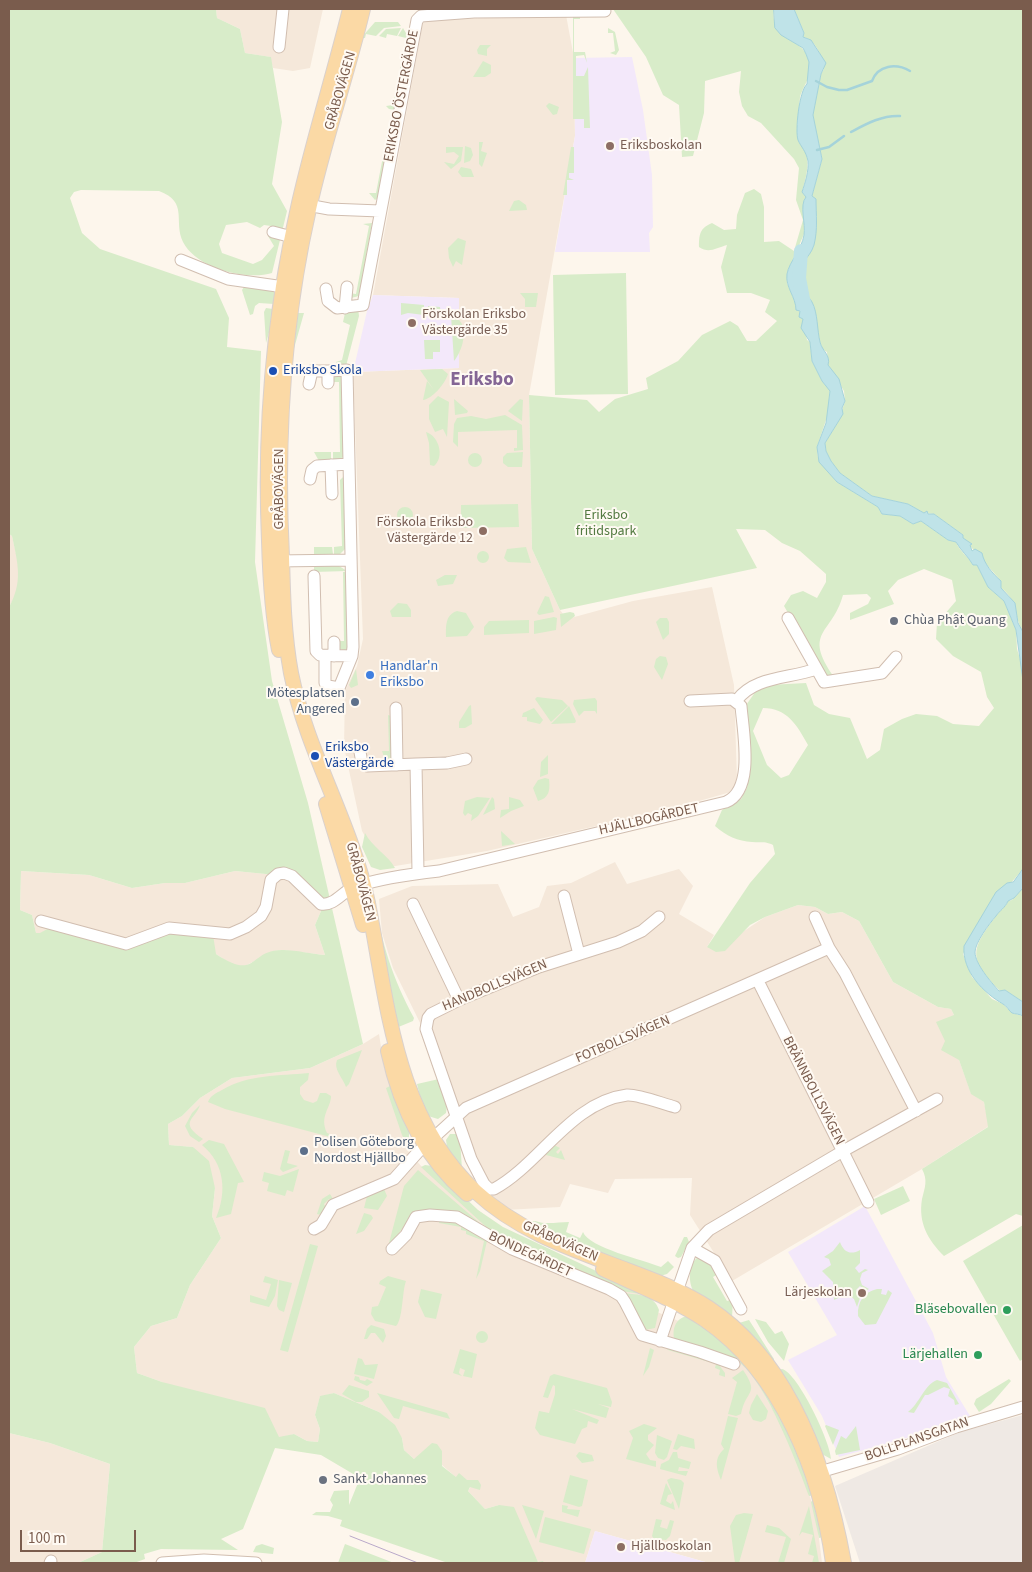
<!DOCTYPE html>
<meta charset="utf-8">
<style>
body{margin:0}
#map{position:relative;width:1032px;height:1572px;overflow:hidden;background:#fdf6ec;font-family:"Source Sans 3",sans-serif}
canvas{display:block}
.frame{position:absolute;inset:0;border:10px solid #7a5c4d;pointer-events:none}
.scale{position:absolute;left:20px;top:1530px;width:116px;height:22px;box-sizing:border-box;border:2px solid #7a5c4d;border-top:0;padding-left:6px;font-size:15px;line-height:18px;white-space:nowrap;color:#7a5c4d;-webkit-text-stroke:4px #fffaf3;paint-order:stroke}
</style>
<div id="map">
<canvas width="1032" height="1572"></canvas>
<div class="frame"></div>
<div class="scale">100 m</div>
</div>
<script>
const ctx = document.querySelector('canvas').getContext('2d');
ctx.lineJoin = 'round';
function fill(path, color) {
  ctx.fillStyle = color;
  ctx.fill(path, 'evenodd');
}
function strokePath(path, color, width, dash) {
  ctx.strokeStyle = color;
  ctx.lineWidth = width;
  ctx.lineCap = dash ? 'butt' : 'round';
  ctx.setLineDash(dash || []);
  ctx.stroke(path);
}
function write(font, color, halo, rows, align = 'center') {
  ctx.font = font + ' "Source Sans 3",sans-serif';
  ctx.lineWidth = 4;
  ctx.setLineDash([]);
  ctx.textBaseline = 'middle';
  ctx.strokeStyle = halo;
  ctx.fillStyle = color;
  for (const [text, x, y, turn = 0] of rows) {
    ctx.save();
    ctx.translate(x, y);
    ctx.rotate((+turn || 0) * Math.PI / 180);
    ctx.textAlign = isNaN(turn) ? turn : align;
    if (halo) ctx.strokeText(text, 0, 0);
    ctx.fillText(text, 0, 0);
    ctx.restore();
  }
}
fill(new Path2D(`
 M216 9H323L310 68 293 71 273 68 270 57 245 53 240 29 217 18Z
 M566 15 574 58 575 136 529 395 532 549 560 610 567 619 633 601 712 587 734 685 737 781 734 791 675 808 487 851 383 868 362 831 344 747 345 691 357 666 363 639 353 372 459 368V298L373 295 423 22 430 20Z
 M9 534 12 536 18 562V591L9 607Z
 M615 862 627 884 679 869 693 886 679 914 714 935 707 947 741 933 765 917 798 905 815 907 828 914 842 912 859 921 893 982 938 1007 951 1009 954 1015 959 1060 971 1093 984 1102 989 1126 922 1169 732 1281 690 1215 692 1178 615 1179 608 1193 570 1184 560 1207 505 1210 479 1189 467 1161 424 1031 393 968 382 933 379 899 412 886 498 884 513 917 539 907 547 886 571 883Z
 M21 871 89 875 132 888 165 883H185L235 871 286 876 319 898 321 911 315 925 325 955 282 950 274 951 243 967 234 966 216 954 132 946 51 927 40 934 36 933 32 915 20 910Z
 M379 1034 384 1067 409 1138 407 1150 422 1167 509 1234 626 1287 652 1301 657 1312 681 1322 708 1330 753 1374 791 1443 816 1514 822 1563H709L595 1531 585 1563 538 1562 529 1545 499 1505 485 1509 468 1491 473 1482 458 1479 442 1465V1451L414 1459 404 1450 402 1438 379 1412 334 1393 320 1397 315 1415 320 1429 318 1442 307 1441 294 1434 279 1438 162 1382 137 1373 134 1347 151 1326 177 1318 190 1285 221 1238 212 1216 215 1188 193 1147 169 1145 168 1124 182 1116 200 1098 232 1078 310 1068 363 1044Z
 M9 1433 50 1443 110 1464 102 1552 78 1563H9Z`), '#f5e8da');
fill(new Path2D(`
 M1023 1415V1563H860L835 1486 960 1432Z`), '#efe9e4');
fill(new Path2D(`
 M632 57 643 110 652 175 653 227 649 233 650 252H555L575 136 574 58Z
 M373 295 459 298V368L353 372 367 311Z
 M865 1206 933 1333 946 1377 970 1416 910 1437 839 1457 822 1416 788 1360 837 1335 788 1252Z
 M595 1531 709 1563H585Z`), '#f3e8fa');
fill(new Path2D(`
 M9 9H216L217 18 240 29 245 53 271 57 282 122 272 184 287 211 272 273C246 281 196 268 183 242 173 221 189 202 159 191L81 190 74 192 70 198 82 233 100 249 216 289 229 318 227 347 261 351 255 562 272 681 308 803 363 1044 310 1068 232 1078 200 1098 182 1116 168 1124 169 1145 193 1147 209 1161 215 1188 212 1216 221 1238 190 1285 177 1318 151 1326 134 1347 137 1373 162 1382 265 1408 279 1437 294 1434 307 1441 318 1442 320 1429 315 1415 320 1396 334 1393 379 1412 395 1425 402 1438 404 1450 414 1459 432 1443 437 1444 442 1451V1466L456 1477 459 1473 467 1480H478L481 1485 480 1490 470 1487 468 1491 485 1509 499 1505 514 1507 538 1562 543 1561 544 1563H448L340 1526 342 1520 328 1516 312 1515 316 1512H330L333 1505 330 1500 334 1491 349 1490V1505L360 1478 321 1455 275 1448 243 1529 221 1539 238 1550 161 1549 144 1554 145 1559 134 1563H78L102 1552 110 1464 50 1443 9 1433V607C23 582 18 564 12 536L9 534ZM247 222 260 228 264 225 271 226 268 236 274 246 262 260 253 264 222 253 219 244 226 225ZM21 871 89 875 132 888 165 883H185L235 871 286 876 319 898 321 911 315 925 325 955C311 954 297 950 283 950 249 949 258 982 216 954L213 935 168 931 124 946 51 927 40 933H36L32 915 20 910Z
 M613 9H774C770 44 804 36 809 61 812 78 804 84 800 97 799 104 800 110 800 116 800 119 797 121 797 123 797 135 800 139 804 147 811 161 806 178 802 192L807 198 804 199V234L787 273V283L803 319 807 340 810 342 812 361 822 381 830 390 829 411 817 447 818 458 837 482 878 507 882 514 900 516 913 524 921 521 948 540 956 542C960 552 968 556 973 565H977L988 587 1004 601 1016 630 1017 649 1023 669V869L1010 884 963 954 972 977 992 999 1003 1004 1012 1013 1023 1016V1216L1016 1214 944 1256C928 1240 918 1223 922 1199 925 1187 928 1180 922 1169L988 1127 984 1102 971 1094 959 1060 941 1050 945 1041 936 1022 954 1015 951 1009 938 1007 893 982 859 921 842 912 828 914 815 907 798 905 765 917 750 925 725 951 716 952 707 947 750 883 775 854 773 845C765 841 760 843 752 842 738 841 726 836 715 826L722 810 741 799 747 788 748 777 744 708 756 691 769 685 806 683 814 705 829 714 850 718 867 759 880 750 884 729 902 719 916 714 937 716 953 724 979 726 994 708 987 697 981 672 953 656 936 639 937 623 956 601 952 580 924 569 898 580 888 591 894 604 850 620V613L868 604 871 598 867 594 843 595C832 635 802 631 834 677L827 679 784 606 791 595 803 591 817 598 826 582V574L800 551 782 543 765 530 736 529 757 568 560 610 532 549 529 395 587 400 599 412 615 399 648 389 646 378 678 361 702 335 730 321 738 326 747 341H756L777 321 765 312 770 300 751 293H727L721 267 727 245C716 248 709 254 699 247 699 234 700 228 712 223L724 230 736 229 737 215 745 193 754 189 761 194 764 207V242L779 241 794 251 803 220 796 200 799 168 794 159 761 123 748 116 742 106 739 92 741 71 705 81 704 113 693 156 682 157 679 105 663 95 646 57ZM763 708C787 708 797 725 808 745L789 775 781 778 767 765 753 731Z
 M794 9H1023V632C1014 617 1018 600 1001 588V581L963 538V535L934 514 924 513 908 504 872 496 840 473 831 461 826 451 825 443 839 420 845 401 844 391 828 365 827 352 822 349 816 329 814 307 808 295 798 285 797 279V271L813 248 817 220 812 196 822 159 812 115 821 74 824 69C821 55 817 41 803 37L804 33Z
 M573 16 580 17V19H574V52H585L587 63 584 55 576 56V76H584L588 67 590 128H584V119H573Z
 M375 22H398L401 26 384 28 376 36 366 34 365 38H361Z
 M401 28 397 36 387 34 386 38 379 36 386 29Z
 M403 28 410 40 395 110 389 109 386 106 393 105 406 38 398 36Z
 M608 28 615 32 619 50 616 55 610 53 615 51 613 33H608Z
 M480 45H491L487 49V56L478 54 477 50Z
 M483 61 491 65V73L485 77H473Z
 M549 103 559 107 557 114 553 115 546 106Z
 M393 121 378 198 375 200 369 193H376L389 125Z
 M479 142H483L481 151 487 153 482 167 479 164Z
 M465 146 471 148 473 155 470 161 464 163Z
 M446 147H463L461 161 451 169 444 162 454 164 459 156 454 152 446 153Z
 M571 147H574V173H569V178L574 180H567V195H563Z
 M461 167 471 169 474 177H462L458 172Z
 M519 200 526 205 527 210 509 211 514 201Z
 M372 223 359 296 351 298 349 293 356 294 369 226 363 224Z
 M458 238 466 241 462 265 456 261 453 267 449 258 448 248Z
 M626 273 628 394 555 395 553 275Z
 M244 287 272 290 277 294 273 319 266 343 264 312 266 308 273 309 274 304 259 303 255 306 253 314 250 315 242 290Z
 M520 293H538L536 307H525V299Z
 M401 303 424 305V315L408 313 401 315Z
 M428 306 440 307 441 314 428 315Z
 M358 308 359 316 346 366H338L336 362 342 360 350 325 343 322 345 313Z
 M294 313H304L293 352Z
 M451 316C472 320 463 351 454 361Z
 M424 340H440V352H433V359H425Z
 M442 369 448 374C445 384 432 399 423 400L427 381 434 390 420 370Z
 M341 375 344 457 333 461V452H340L339 382H331L333 376Z
 M438 396 449 402 447 437 443 429 435 432 429 419V405Z
 M454 399 468 411 467 413 455 415Z
 M520 399 523 400 522 421 508 411Z
 M505 415 522 425 523 450 514 451V448H517V430L458 432V447L453 442 454 424 457 418 471 416 486 419Z
 M426 432C439 436 445 457 434 466L430 465 429 443Z
 M314 452H331V461H319Z
 M523 452 522 467H508L503 463V457L507 453Z
 M468 460a7 7 0 1 1 14 0a7 7 0 1 1-14 0Z
 M345 475 346 548 340 554H334V547L342 546 340 480Z
 M518 504 519 527 461 528V505Z
 M397 515a8 8 0 1 1 16 0a8 8 0 1 1-16 0Z
 M314 547H332L333 554H314Z
 M526 547 531 563 508 562 504 558 507 549Z
 M477 557a6 6 0 1 1 12 0a6 6 0 1 1-12 0Z
 M314 566H339L347 571 314 572Z
 M343 572H347L349 645 346 651 340 649 337 641H344Z
 M445 575H457L453 584 438 586 436 580Z
 M545 596 549 597 554 612 539 615 537 613Z
 M398 603 407 604 411 610V617H392L390 611Z
 M457 611 466 613 474 627 467 636 446 637C446 626 445 615 457 611Z
 M570 612 574 613 575 616 561 627 560 614Z
 M554 617 557 618 556 630 534 634V621Z
 M660 618H667L669 622V634L663 640 656 622Z
 M489 621 529 620V633L484 635V627Z
 M660 656 666 657 668 664 662 680 654 667 656 659Z
 M356 669 358 685 351 688 349 685Z
 M537 697 562 700 568 706 551 722 535 699Z
 M595 698 597 701V714L595 711H584L579 716 573 704 574 700Z
 M471 705 472 724 465 728H459V722L469 706Z
 M569 706 576 721 575 723 551 724Z
 M534 708 543 720 540 724 527 721V717H522L523 713Z
 M388 715 391 716 393 759 385 760 382 751H389Z
 M548 755V774L540 777 541 762Z
 M545 778 549 779C550 789 550 798 538 801L533 788 538 780Z
 M477 797 490 798 478 816 471 821 472 815 468 813 465 816 463 813 465 801Z
 M492 797 494 799 495 809 483 815Z
 M509 797 520 800 524 806 511 811 500 818 501 810 509 809Z
 M501 831 515 844 502 846Z
 M365 833C372 847 388 855 395 868L380 870 371 867 362 847Z
 M1023 888V1002L1005 990 1000 991C969 959 969 951 996 916 1000 910 1005 908 1008 901L1012 900Z
 M375 899C381 943 393 979 414 1018L413 1021 396 1028 374 901Z
 M362 1050 349 1084 346 1087C343 1078 333 1069 337 1060Z
 M309 1073 308 1080 300 1087V1094L304 1100 313 1103 317 1101 320 1093H326L331 1096C331 1108 319 1116 327 1133L335 1136 334 1138 225 1109 208 1102C210 1096 216 1093 222 1090 249 1074 279 1076 309 1073Z
 M439 1079 447 1106 446 1113 438 1119 428 1116 423 1109 417 1084Z
 M392 1085 409 1130V1148L402 1135 386 1088Z
 M200 1105C195 1120 178 1122 203 1139L199 1142 190 1136 185 1126 192 1113Z
 M450 1134H456L460 1140 462 1169 447 1147 446 1140Z
 M209 1140 224 1144 244 1182 238 1183 231 1214 216 1218C227 1192 225 1164 202 1145Z
 M554 1145 560 1148 556 1152 558 1154 561 1150 565 1160 546 1155 545 1153Z
 M285 1150 290 1151 287 1163 298 1166 283 1172 280 1169Z
 M425 1165 432 1166 478 1210 503 1227 647 1295 621 1291 496 1236 421 1167Z
 M299 1169 293 1192 287 1190 285 1196 267 1191 269 1183 262 1181 264 1172 280 1176Z
 M418 1170 488 1230 465 1218 412 1215 391 1244 389 1243 404 1186Z
 M903 1186 910 1201 881 1215 874 1199Z
 M384 1189 387 1196 378 1210 364 1208 367 1196Z
 M330 1194 333 1199H329L324 1204 326 1208 321 1215 317 1214 322 1199Z
 M364 1213 371 1215 373 1218 364 1231 356 1234Z
 M450 1219 487 1241 480 1271 476 1279 484 1241 466 1234V1231L461 1230V1227L439 1223V1221Z
 M535 1221C547 1225 557 1222 569 1222L566 1232 580 1238 583 1232C589 1248 644 1260 661 1267L668 1261 674 1267 667 1274 660 1276 590 1251 527 1222Z
 M1023 1225V1359L1020 1361 963 1261Z
 M684 1237H687L689 1242 681 1257 678 1258 675 1256Z
 M840 1242C843 1251 850 1256 860 1250V1263L855 1268 859 1273 865 1269 868 1270 862 1273 860 1279 862 1285 869 1289 865 1291 860 1286 856 1290 861 1295 857 1307 854 1299 847 1294 834 1300 833 1282 822 1271 831 1265 829 1259 824 1257 833 1251Z
 M310 1244 318 1246 288 1352 280 1350Z
 M698 1257 706 1259 718 1274 713 1277 727 1301 733 1299 732 1318 739 1323 749 1320 774 1359V1364L694 1292C688 1283 688 1264 698 1257Z
 M265 1276 278 1280 275 1296 269 1307 250 1302V1295L266 1300 271 1284 263 1282Z
 M388 1276 406 1281C402 1292 403 1320 396 1326L375 1321 371 1314 372 1307 378 1306 386 1287 379 1284 380 1281Z
 M279 1280 292 1283 284 1312 279 1310 277 1306Z
 M421 1289 442 1294 436 1319 425 1317 418 1302Z
 M877 1289H882L881 1294 886 1295 888 1290 892 1293 876 1324 865 1325 858 1316C857 1302 864 1292 877 1289Z
 M624 1293C638 1295 654 1294 659 1310L655 1328 645 1330Z
 M690 1316 732 1347 774 1401 816 1495 809 1496C798 1466 763 1373 735 1360 719 1352 686 1349 674 1338 672 1326 678 1316 690 1316Z
 M755 1319 766 1322 775 1334 782 1331 789 1344 784 1361 768 1342Z
 M371 1325 384 1329 386 1336 383 1343 375 1333H371L367 1339H364L367 1329Z
 M476 1337a6 6 0 1 1 12 0a6 6 0 1 1-12 0Z
 M665 1347 716 1361 725 1373V1377L719 1375 720 1370 715 1368 716 1364 668 1350Z
 M650 1348 654 1350 649 1367 643 1376Z
 M460 1349 477 1354 472 1378 463 1376 465 1370 460 1368 459 1373 462 1376 453 1373Z
 M358 1358 362 1359 365 1365 378 1364 374 1379 354 1374Z
 M782 1369C798 1373 831 1443 831 1459L820 1453 779 1370Z
 M743 1370C760 1395 746 1389 741 1414L736 1416 728 1414 737 1382 732 1378Z
 M554 1374 607 1388 612 1402 611 1407 598 1404 609 1408 606 1418 572 1409 599 1420 597 1424 588 1421 587 1427 582 1429 575 1444 540 1435 535 1428 539 1411 549 1413 555 1394V1386L553 1385 548 1398 543 1397 550 1376Z
 M355 1376 359 1377 360 1380 365 1381 367 1379 373 1382 367 1386 354 1380Z
 M1009 1379 1011 1381 991 1404 979 1412 974 1404 976 1399Z
 M937 1380 947 1383 959 1404 955 1405 954 1400 948 1396 950 1389 944 1387 928 1395H925L914 1413 908 1412C919 1404 925 1384 937 1380Z
 M349 1385 369 1391V1397L362 1402H356L342 1394Z
 M377 1393 447 1413 450 1419 403 1406 399 1419 394 1418Z
 M757 1394 768 1411 766 1419 761 1422 753 1420 749 1413 751 1405Z
 M728 1416 738 1418 721 1480C716 1468 714 1458 724 1449L721 1444Z
 M644 1424 657 1428 648 1435V1440L654 1445 646 1454 650 1460 656 1461V1467L626 1459 633 1438 629 1431Z
 M826 1425 839 1430 833 1445 825 1426Z
 M856 1426 860 1450 836 1455 835 1451 841 1436 846 1439Z
 M678 1434 694 1439 695 1449 681 1446 677 1450 673 1449Z
 M657 1435 672 1441 667 1457 664 1460 658 1458 655 1453Z
 M579 1452 592 1455 594 1461 582 1463 576 1456Z
 M673 1452H677L678 1458 691 1462 689 1469 679 1467 678 1471H688L686 1476 660 1469 661 1464 669 1460Z
 M570 1475 588 1480 582 1506 579 1507 563 1502Z
 M671 1478 681 1480 684 1483 679 1509 667 1480Z
 M666 1483 672 1494 668 1495 666 1501 671 1504 673 1501 675 1510 660 1504Z
 M814 1499 823 1537 819 1538 811 1502Z
 M522 1505 544 1511 536 1539Z
 M562 1505 568 1506 567 1509 580 1510 578 1517 562 1512Z
 M809 1506 819 1563H812L814 1556 808 1554 813 1535 802 1532 799 1536Z
 M744 1513 753 1514 739 1563H735L730 1526 736 1515Z
 M545 1517 591 1529 584 1554 539 1542Z
 M656 1519 662 1520 660 1527 667 1529 670 1520 674 1521 670 1536 666 1540 654 1539 652 1536Z
 M767 1525 779 1528 791 1539 784 1563H778L786 1537 765 1532Z
 M262 1544 274 1548 273 1554 253 1552 256 1546Z
 M345 1544 394 1563H338Z`), '#d8ecc9');
const water = new Path2D(`
 M774 9H794L804 33 803 37 811 40 826 63 821 74 813 115 822 159 812 196 816 199C816 215 818 229 814 245 810 259 795 265 797 281 798 288 809 296 812 302 818 313 817 330 820 342 822 351 831 355 828 365L839 379 845 401 842 408 843 414 825 443 826 451 831 461 840 473 872 496 908 504 924 513 927 511 928 514H934L963 535V538L972 544 970 545 972 551 975 549 982 553C984 564 993 574 1001 581V588L1015 603 1018 623 1023 632V681L1016 630 1004 601 988 587 977 565H973C968 556 961 551 956 542L948 540 921 521 913 524 900 516 882 514 878 507 837 482 819 462 817 447 826 423 830 391 822 381 812 361 810 342 801 328 803 319 799 317 800 311 796 310C796 297 785 287 787 274 789 262 802 249 804 235 806 224 799 205 806 197L802 192C805 183 809 171 808 161 806 151 801 147 798 140 795 131 799 91 807 84L809 62 806 54 803 48 781 35 775 28Z
 M1023 869V888L1014 898 1008 901C1005 908 1000 910 996 916 989 924 975 943 975 952 975 964 991 982 999 991L1005 990 1023 1002V1016C1020 1014 1015 1014 1012 1013 1009 1011 1007 1006 1003 1004 984 993 962 972 964 946L996 892 1007 883 1013 882Z`);
fill(water, '#bfe3e8');
strokePath(water, '#a5d3da', 1);
strokePath(new Path2D(`
 M816 81 827 87 839 90H847L872 81C878 65 896 63 910 71
 M851 132C866 124 882 115 900 116
 M817 150 829 147 844 136`), '#a5d3da', 2.5);
strokePath(new Path2D(`
 M801 251 799 278 804 304`), '#bfe3e8', 14);
const minor = new Path2D(`
 M279 47 283 9
 M302 204 329 209 380 211
 M273 232 292 237
 M181 260 228 279 284 287 289 292
 M326 289 328 301 337 308 363 305 417 20 421 16 474 12 605 11
 M345 308 347 287
 M309 384 312 371H328
 M331 465 332 494
 M310 479 312 470 317 466 349 464
 M276 561 351 560
 M314 576 316 651 320 655 352 656
 M788 618 824 682 882 673 896 657
 M334 642V656
 M325 656V683L328 686 339 688 352 656 353 647 347 370 328 371V383
 M737 700C755 676 789 679 816 669
 M396 708 397 765
 M360 752 362 763 367 766 416 764 418 872
 M416 764 447 763 466 759
 M564 896 579 954
 M413 904 459 1000
 M659 917 642 931 618 942 539 967 459 1000 431 1014 428 1018 426 1029 471 1159 484 1184 489 1189H494C540 1164 571 1102 627 1095 638 1094 663 1104 675 1107
 M815 917 829 948 845 973 916 1111
 M41 921 126 944 169 928 230 934 246 927 261 916 266 907 271 880 278 874 284 873 292 876 321 904C334 906 342 892 354 887 381 878 411 874 439 871L726 802C755 790 743 732 741 706L732 699 690 701
 M758 981 868 1202
 M314 1229 321 1225 333 1205 394 1179 419 1151 466 1108 829 948
 M692 1248 715 1261 741 1309
 M392 1249 406 1235 416 1217 430 1215 457 1217 512 1249 609 1289 621 1296 625 1302 642 1335 700 1352 734 1364
 M660 1341 692 1248 709 1230 843 1151 937 1099
 M813 1474 898 1449 956 1427 1023 1407
 M50 1563 51 1561
 M162 1563 204 1560 256 1563`);
const major = new Path2D(`
 M363 9C347 76 324 141 309 209 283 323 276 439 282 557 283 596 284 635 291 673 307 753 352 824 368 903 388 1005 395 1117 476 1192 519 1232 574 1250 627 1270 656 1281 683 1291 709 1308 792 1363 827 1470 844 1563
 M279 650C272 614 270 577 269 541 264 428 274 313 299 203 314 137 334 74 350 9
 M326 804 363 925
 M388 1051C400 1106 424 1157 467 1194
 M603 1269C637 1285 674 1299 705 1320 782 1373 821 1474 833 1563`);
strokePath(minor, '#d1beb0', 13);
strokePath(major, '#dad1cd', 16);
strokePath(minor, '#fff', 11);
strokePath(major, '#fbd9a5', 14);
strokePath(new Path2D(`
 M350 1536 418 1563`), '#b9a8c9', 1);
for (const [x, y, r, color] of [
 [610,146,5,"#8d6e63"],
 [412,323,5,"#8d6e63"],
 [273,371,5,"#1a4fb4"],
 [483,531,5,"#8d6e63"],
 [894,621,5,"#6b7280"],
 [370,675,5,"#3f7fe0"],
 [355,702,5,"#5c6f8a"],
 [315,756,5,"#1a4fb4"],
 [304,1151,5,"#5c6f8a"],
 [862,1293,5,"#8d6e63"],
 [1007,1310,5,"#2e9e5b"],
 [978,1355,5,"#2e9e5b"],
 [323,1480,5,"#6b7280"],
 [621,1547,5,"#8d6e63"]
]) {
  const dot = new Path2D();
  dot.arc(x, y, r, 0, 2 * Math.PI);
  ctx.fillStyle = color;
  ctx.fill(dot);
  strokePath(dot, '#fffaf3', 2);
}
write('14px', '#7a5c4d', '#fffaf3', [
 ["GRÅBOVÄGEN",341,91,-74],
 ["ERIKSBO ÖSTERGÄRDE",402,96,-79],
 ["GRÅBOVÄGEN",280,489,-90],
 ["HJÄLLBOGÄRDET",649,820,-13],
 ["GRÅBOVÄGEN",360,882,75],
 ["HANDBOLLSVÄGEN",495,986,-23],
 ["FOTBOLLSVÄGEN",623,1040,-23],
 ["BRÄNNBOLLSVÄGEN",813,1091,63],
 ["GRÅBOVÄGEN",560,1242,24],
 ["BONDEGÄRDET",530,1255,25],
 ["BOLLPLANSGATAN",917,1440,-19]
]);
write('14px', '#785e54', '#fffaf3', [
 ["Eriksboskolan",620,146],
 ["Förskolan Eriksbo",422,315],
 ["Västergärde 35",422,331],
 ["Förskola Eriksbo",473,523,"right"],
 ["Västergärde 12",473,539,"right"],
 ["Lärjeskolan",852,1293,"right"],
 ["Hjällboskolan",631,1547]
], 'left');
write('14px', '#164399', '#fffaf3', [
 ["Eriksbo Skola",283,371],
 ["Eriksbo",325,748],
 ["Västergärde",325,764]
], 'left');
write('14px', '#537a41', '#fffaf3', [
 ["Eriksbo",606,516],
 ["fritidspark",606,532]
]);
write('14px', '#5b616d', '#fffaf3', [
 ["Chùa Phật Quang",904,621],
 ["Sankt Johannes",333,1480]
], 'left');
write('14px', '#366cbe', '#fffaf3', [
 ["Handlar'n",380,667],
 ["Eriksbo",380,683]
], 'left');
write('14px', '#4e5e75', '#fffaf3', [
 ["Mötesplatsen",345,694],
 ["Angered",345,710],
 ["Polisen Göteborg",314,1143,"left"],
 ["Nordost Hjällbo",314,1159,"left"]
], 'right');
write('14px', '#27864d', '#fffaf3', [
 ["Bläsebovallen",997,1310],
 ["Lärjehallen",968,1355]
], 'right');
write('bold 19px', '#846695', '#fffaf3', [
 ["Eriksbo",482,381]
]);
</script>
